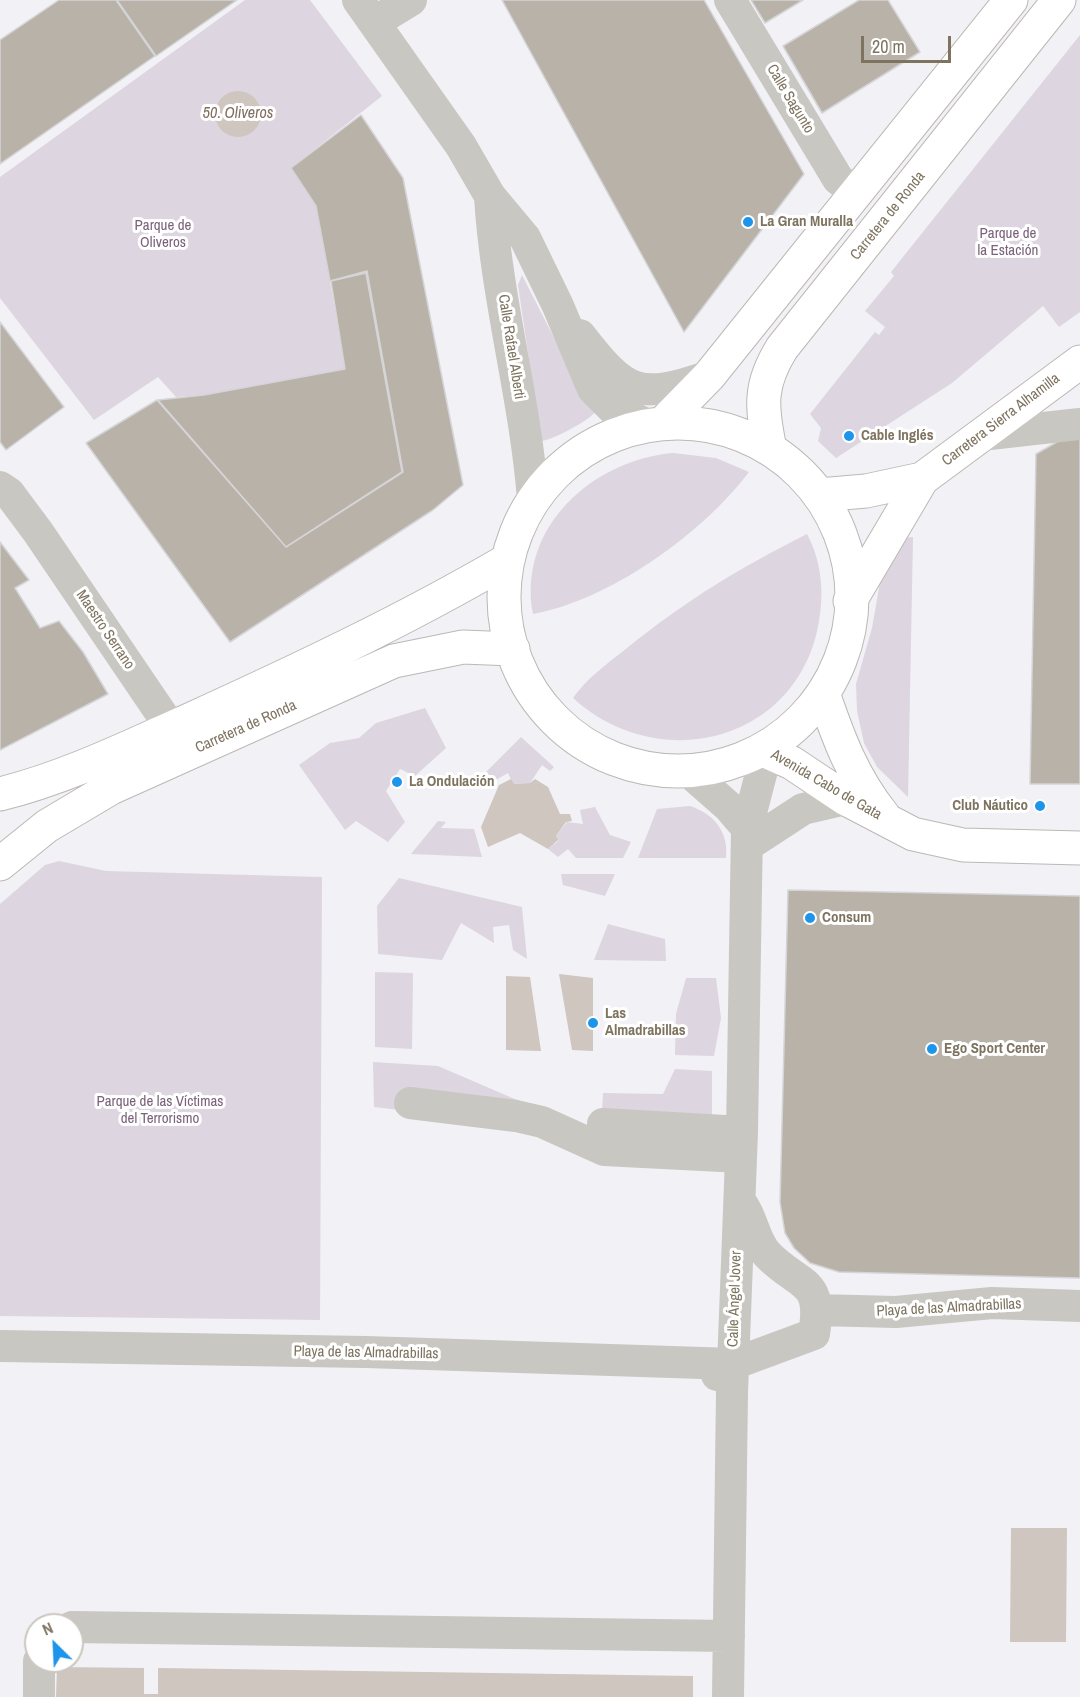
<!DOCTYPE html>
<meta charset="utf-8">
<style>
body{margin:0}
#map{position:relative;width:1080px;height:1697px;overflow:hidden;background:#f2f1f6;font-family:"Archivo Narrow",sans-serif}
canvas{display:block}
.north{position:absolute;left:24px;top:1613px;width:60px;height:60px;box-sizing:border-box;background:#fff;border:2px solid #cbc7bf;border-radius:50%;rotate:336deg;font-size:16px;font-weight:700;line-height:24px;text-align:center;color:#7e735f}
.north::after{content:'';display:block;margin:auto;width:21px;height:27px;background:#1c95eb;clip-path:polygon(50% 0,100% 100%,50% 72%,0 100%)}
.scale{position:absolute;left:861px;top:36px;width:90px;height:27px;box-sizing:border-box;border:3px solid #7e735f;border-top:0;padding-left:8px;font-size:18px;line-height:21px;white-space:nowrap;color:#7e735f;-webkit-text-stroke:4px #fff;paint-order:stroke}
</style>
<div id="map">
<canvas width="1080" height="1697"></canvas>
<div class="north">N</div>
<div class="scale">20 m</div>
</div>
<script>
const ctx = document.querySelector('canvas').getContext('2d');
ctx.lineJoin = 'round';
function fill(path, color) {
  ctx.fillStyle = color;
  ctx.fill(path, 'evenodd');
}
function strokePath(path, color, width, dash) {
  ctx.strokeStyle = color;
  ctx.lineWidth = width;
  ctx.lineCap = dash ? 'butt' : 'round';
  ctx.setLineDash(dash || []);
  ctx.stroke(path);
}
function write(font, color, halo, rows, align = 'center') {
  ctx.font = font + ' "Archivo Narrow",sans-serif';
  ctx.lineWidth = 6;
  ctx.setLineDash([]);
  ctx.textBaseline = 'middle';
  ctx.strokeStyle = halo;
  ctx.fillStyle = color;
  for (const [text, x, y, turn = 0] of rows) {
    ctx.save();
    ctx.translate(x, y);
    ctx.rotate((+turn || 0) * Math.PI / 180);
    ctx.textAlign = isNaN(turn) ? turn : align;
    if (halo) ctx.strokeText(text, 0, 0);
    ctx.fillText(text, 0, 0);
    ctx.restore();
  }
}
fill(new Path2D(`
 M245 0H310L382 96 291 168 317 205 345 369 204 395 176 397 158 377 94 420 0 298V177Z
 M1080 35V312L1059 327 1043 306 952 383 836 458 818 441 821 428 810 414 875 332 879 335 885 327 865 311 894 276 891 272Z
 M522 275 573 375 595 412C590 420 551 441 541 441L518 285Z
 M673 453 716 458 749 472C702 534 610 600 533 614 517 527 593 460 673 453Z
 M807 534C820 558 824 587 820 614 805 739 662 779 573 698 587 678 608 663 627 648 688 599 738 569 807 534Z
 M913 537 908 797 877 767 864 743 857 711 856 684 872 628 880 582 902 538Z
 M425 708 446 748 415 776 400 769 386 791 405 822 388 842 356 821 345 830 299 765 330 743 359 738 376 723Z
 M521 737 554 767 550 771 542 765 530 783 513 784 508 773 494 781 486 772Z
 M690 806C714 814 729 832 726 858H638L657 809Z
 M595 807 610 835 631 842 623 858H576L568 849 558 857 548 849 558 841 556 836 567 822 583 824 580 810Z
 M438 821 446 822 441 828 474 829 482 857 411 854Z
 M59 861 106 871 322 877 320 1320 0 1316V904L45 865Z
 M561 874H615L605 896 563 885Z
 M399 878 522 907 527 959 513 950 509 925 493 927 494 943 461 923 442 960 378 954 377 906Z
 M608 924 665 939 666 961 594 960Z
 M375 972 413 973 412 1049 375 1047Z
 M686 978H716L721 1018 714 1056 675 1055 676 1014Z
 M373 1062 438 1066 538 1109 408 1111 374 1107Z
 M675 1069 712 1071V1120L602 1113 603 1093 663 1094Z`), '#ddd5e0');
fill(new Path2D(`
 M215 114a23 23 0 1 1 46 0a23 23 0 1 1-46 0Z
 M511 779 514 784 530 783 535 779 548 787 560 814H570L572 821 566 822 556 836 558 840 548 849 520 833 488 847 481 827 499 785Z
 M559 974 593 978V1051L572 1050Z
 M506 976 530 977 541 1051 506 1050Z
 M1011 1528H1067L1066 1642H1010Z
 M57 1667 144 1668V1694H158V1668L693 1676V1697H56Z`), '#cec6bf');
const building = new Path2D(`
 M59 0H116L155 56 0 164V40Z
 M117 0H237L156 56Z
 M502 0H704L804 174 684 332Z
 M751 0H803L765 23Z
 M859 0H888L920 52 822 113 783 46Z
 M361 115 403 178 463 485 433 510 230 642 86 443 157 400 286 547 403 472 367 271 330 281 316 206 291 168Z
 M366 273 402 472 286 547 158 400 204 395 345 369 331 281Z
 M0 322 64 407 6 450 0 442Z
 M1062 439H1080V784H1030L1036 454Z
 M0 542 29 580 15 588 40 628 59 621 83 652 108 694 0 750Z
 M788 890 1080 896V1278L839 1272 810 1263 794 1248 785 1233 780 1202Z`);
fill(building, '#b8b2a9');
strokePath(building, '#d5d4d7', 1.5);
const major = new Path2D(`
 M664 422 709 376 1011 0
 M504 597a174 174 0 1 1 348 0a174 174 0 1 1-348 0Z
 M770 449C761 406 759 385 782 348L1059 0
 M819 495 866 491 922 479
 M850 601 922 479 1080 362
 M823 693C838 737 853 778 883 815
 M763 750 792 763 846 799 913 834 963 845 1080 848
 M0 794C65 778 126 748 187 721 295 672 403 621 506 561
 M0 864 47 826 111 788 394 661 463 647 513 649`);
strokePath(major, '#bcb8b3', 35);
strokePath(new Path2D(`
 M358 0 461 146 490 196 525 238 558 306 593 389 612 408 646 424
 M730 0 838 179 855 193
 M375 22 411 0
 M490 196C496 298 525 397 533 499
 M580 335C625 393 638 401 709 376
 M981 435 1080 424
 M0 487 9 493 38 532 171 728
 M688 771 729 807 747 828
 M748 845 803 809 846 799
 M410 1103 516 1116 542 1122 604 1150 741 1157
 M603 1124 742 1132
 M818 1310 896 1312 992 1303 1080 1306
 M0 1346 366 1352 733 1364
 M717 1375 733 1364 814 1334C824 1277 798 1287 767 1254 754 1240 753 1219 742 1204
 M72 1627 729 1636
 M39 1697V1661
 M728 1697 732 1392 742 1132 747 828 768 747`), '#c9c7c2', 32);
strokePath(major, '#fff', 33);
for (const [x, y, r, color] of [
 [748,222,6,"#1c95eb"],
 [849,436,6,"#1c95eb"],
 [397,782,6,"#1c95eb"],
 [1040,806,6,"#1c95eb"],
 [810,918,6,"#1c95eb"],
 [593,1023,6,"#1c95eb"],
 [932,1049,6,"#1c95eb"]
]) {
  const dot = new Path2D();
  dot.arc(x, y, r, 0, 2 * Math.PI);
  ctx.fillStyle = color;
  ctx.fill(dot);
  strokePath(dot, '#fff', 2);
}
write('15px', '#7e735f', '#fff', [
 ["Calle Sagunto",790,99,59],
 ["Carretera de Ronda",888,216,-51],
 ["Calle Rafael Alberti",511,347,81],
 ["Carretera Sierra Alhamilla",1001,420,-37],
 ["Maestro Serrano",105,630,56],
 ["Carretera de Ronda",246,727,-24],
 ["Avenida Cabo de Gata",826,785,30],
 ["Calle Ángel Jover",735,1299,-88],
 ["Playa de las Almadrabillas",949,1308,-3],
 ["Playa de las Almadrabillas",366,1353,1]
]);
write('bold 15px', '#7e735f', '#fff', [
 ["La Gran Muralla",760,222],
 ["Cable Inglés",861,436],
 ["La Ondulación",409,782],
 ["Club Náutico",1028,806,"right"],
 ["Consum",822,918],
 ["Las",605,1014],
 ["Almadrabillas",605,1031],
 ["Ego Sport Center",944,1049]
], 'left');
write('15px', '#7a627b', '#fff', [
 ["Parque de",163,226],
 ["Oliveros",163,243],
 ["Parque de",1008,234],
 ["la Estación",1008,251],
 ["Parque de las Víctimas",160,1102],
 ["del Terrorismo",160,1119]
]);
write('italic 16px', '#816e5f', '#fff', [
 ["50. Oliveros",238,114]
]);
</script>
